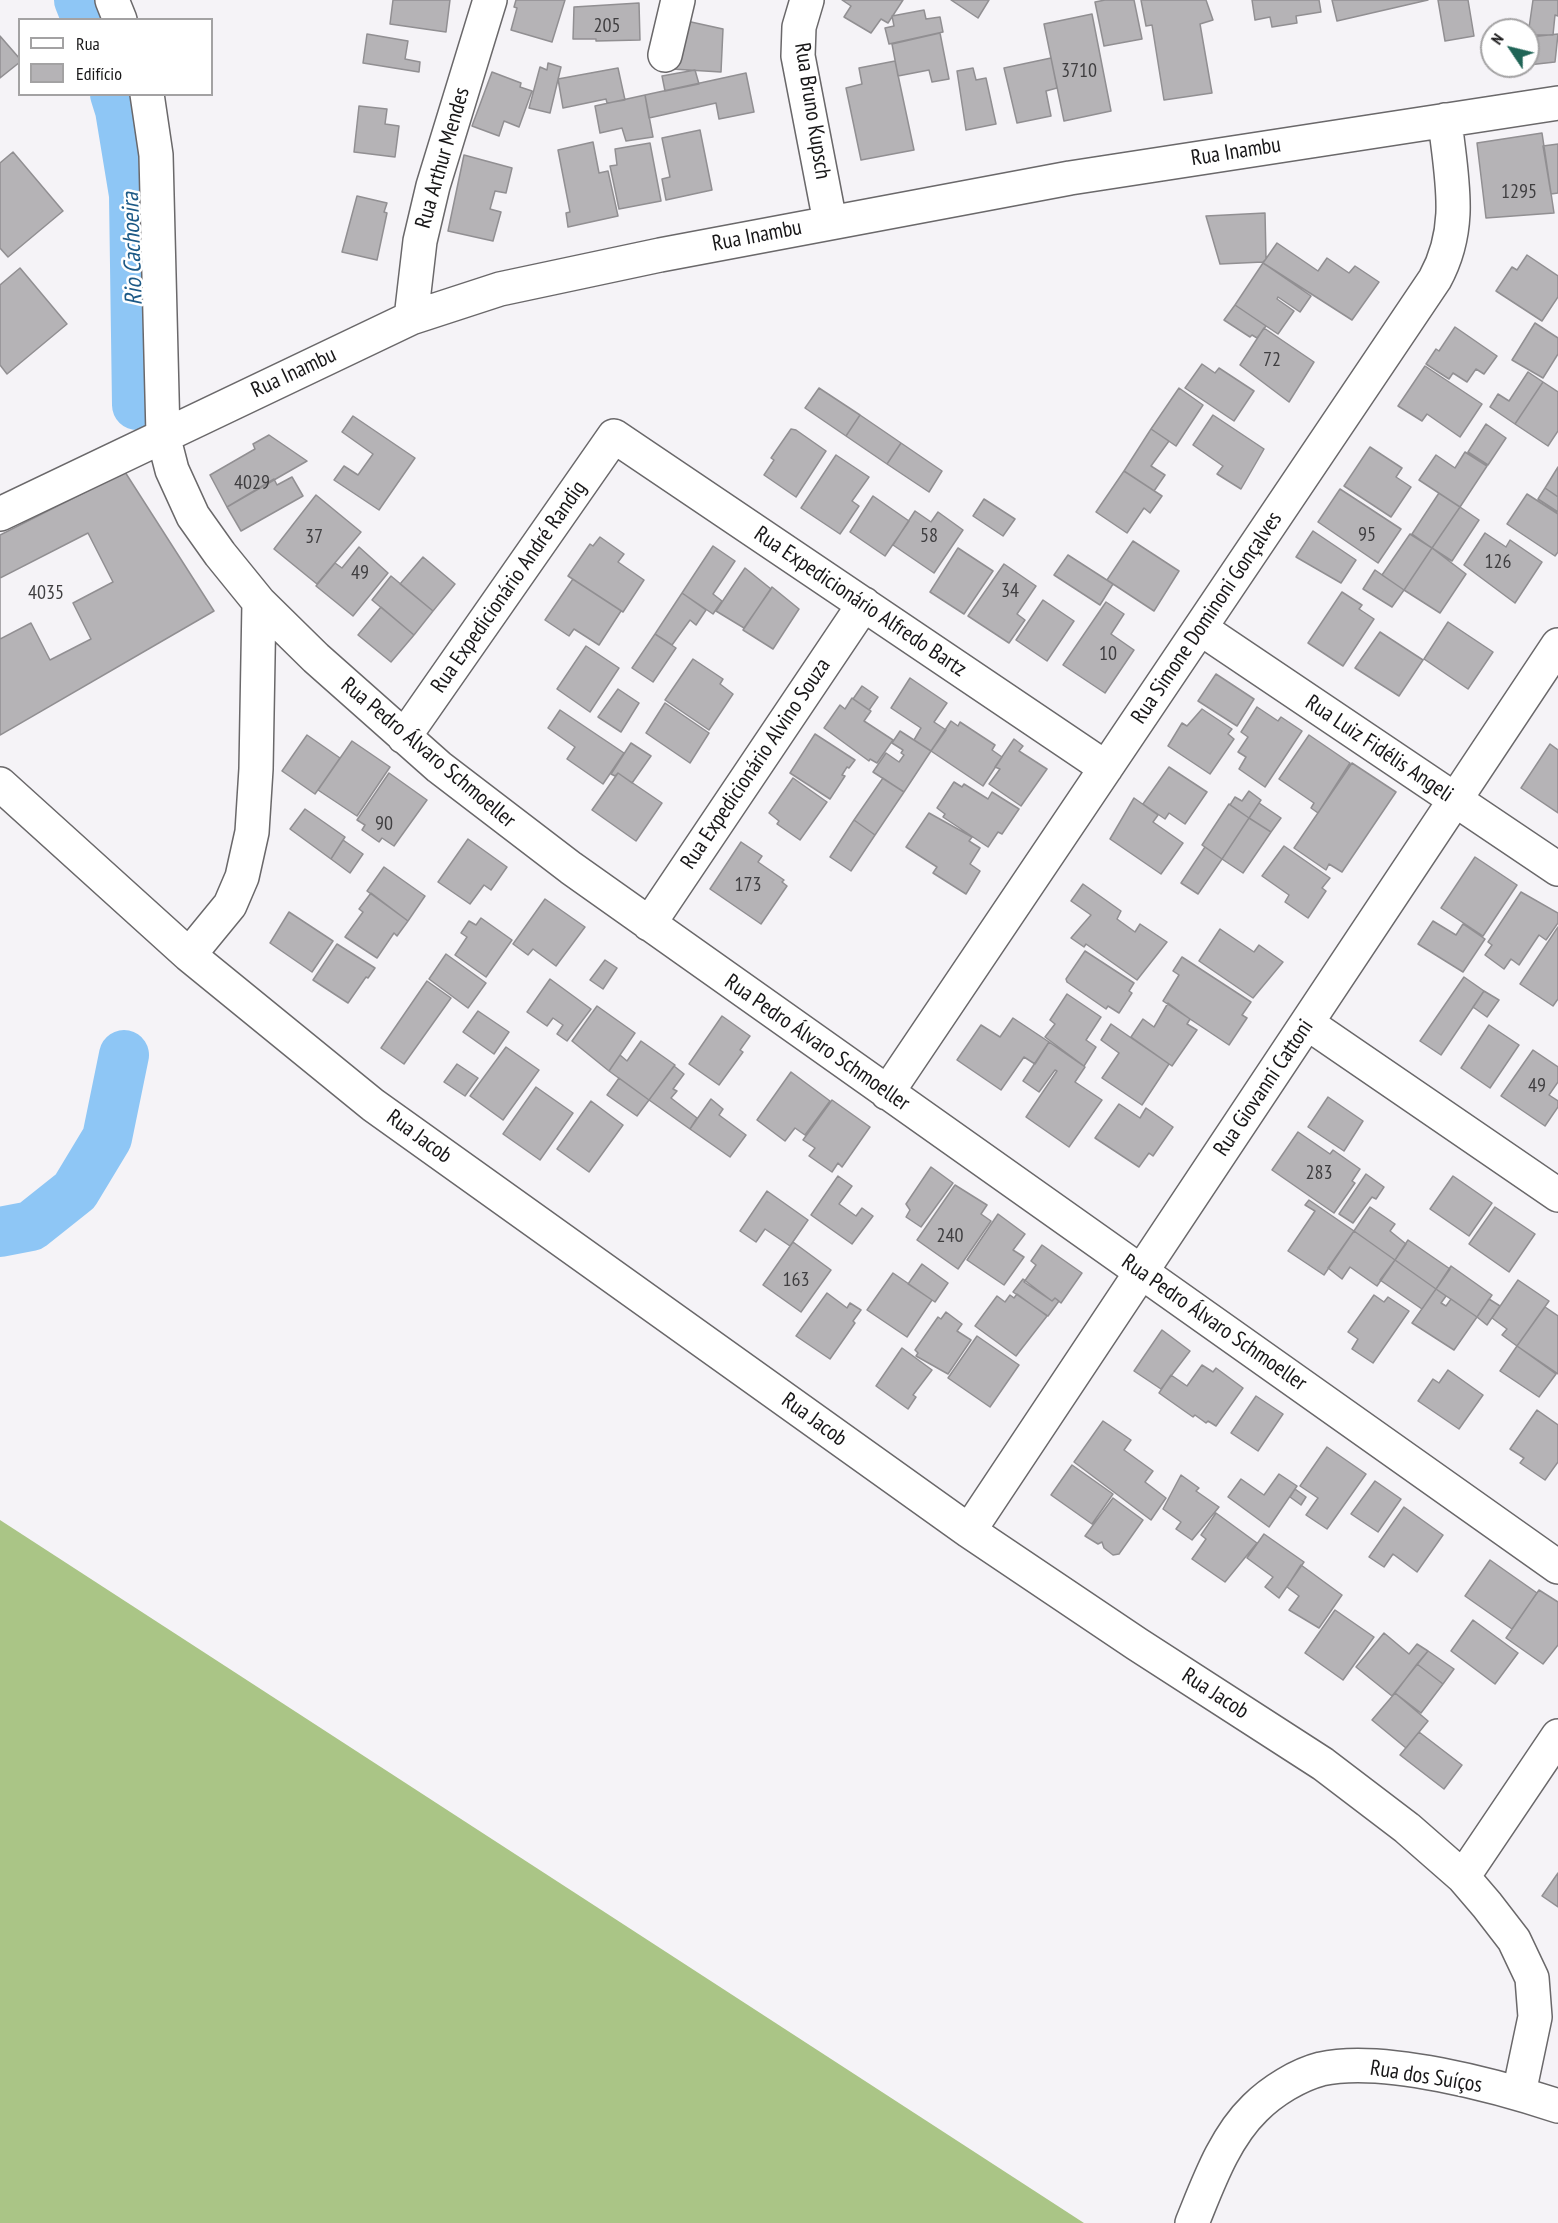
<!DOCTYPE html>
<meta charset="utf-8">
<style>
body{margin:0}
#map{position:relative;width:1558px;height:2223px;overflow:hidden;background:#f5f3f7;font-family:"PT Sans Narrow",sans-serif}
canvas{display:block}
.legend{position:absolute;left:18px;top:18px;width:195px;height:78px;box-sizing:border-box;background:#fff;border:2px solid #a3a2a3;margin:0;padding:8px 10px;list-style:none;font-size:18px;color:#181718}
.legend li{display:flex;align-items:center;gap:12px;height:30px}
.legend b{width:30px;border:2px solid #a3a2a3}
.north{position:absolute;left:1480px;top:18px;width:60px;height:60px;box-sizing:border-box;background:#fff;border:2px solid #a3a2a3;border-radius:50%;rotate:305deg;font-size:16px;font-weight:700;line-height:24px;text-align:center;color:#181718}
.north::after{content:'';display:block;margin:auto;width:21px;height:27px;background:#206557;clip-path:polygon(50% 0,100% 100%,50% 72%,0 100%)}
</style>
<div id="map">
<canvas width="1558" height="2223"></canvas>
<ul class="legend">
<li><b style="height:8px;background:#fff"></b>Rua</li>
<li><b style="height:16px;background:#b5b3b6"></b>Edifício</li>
</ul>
<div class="north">N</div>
</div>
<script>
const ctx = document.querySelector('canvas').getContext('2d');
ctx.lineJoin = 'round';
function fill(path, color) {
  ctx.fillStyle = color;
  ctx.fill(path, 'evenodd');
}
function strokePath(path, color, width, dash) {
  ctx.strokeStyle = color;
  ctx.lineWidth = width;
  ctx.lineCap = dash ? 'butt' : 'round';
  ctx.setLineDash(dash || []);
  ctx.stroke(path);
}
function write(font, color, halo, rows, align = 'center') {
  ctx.font = font + ' "PT Sans Narrow",sans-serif';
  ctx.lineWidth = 5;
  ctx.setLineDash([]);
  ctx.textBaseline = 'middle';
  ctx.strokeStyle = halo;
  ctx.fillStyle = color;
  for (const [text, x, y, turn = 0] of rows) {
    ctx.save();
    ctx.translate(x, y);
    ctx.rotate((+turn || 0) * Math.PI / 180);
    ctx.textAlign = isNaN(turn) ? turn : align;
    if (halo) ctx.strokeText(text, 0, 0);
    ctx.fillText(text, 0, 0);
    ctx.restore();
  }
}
fill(new Path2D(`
 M0 1520 1084 2223H0Z`), '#aac586');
strokePath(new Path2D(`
 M79 0 87 20
 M115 94 120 110 134 195 137 405
 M0 1232 31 1226 75 1191 107 1138 124 1055`), '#8ec6f5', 50);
const building = new Path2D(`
 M393 0H450L446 32 390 24Z
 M516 0H565L552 42 511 30 517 8 514 7Z
 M842 0H903L888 23 881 19 871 33 844 17 851 6Z
 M951 0H989L978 18Z
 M1105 0H1134L1142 39 1104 46 1095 2Z
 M1141 0H1206L1213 20 1200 24 1212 93 1164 100 1152 25 1146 26Z
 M1252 0H1319L1321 12 1296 16 1297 23 1272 27 1270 17 1255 20Z
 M1332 0H1428L1337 21Z
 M1438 0H1468L1474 36 1445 41Z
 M1533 0H1558V16L1555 15 1553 35H1528Z
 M639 3 640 40 596 41V39H573L574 7Z
 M924 10 926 19 940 17 943 32 889 44 885 28 894 26 892 16Z
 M1092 14 1111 111 1064 121 1044 24Z
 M682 20 723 29 721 72 672 69Z
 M940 33 949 79 932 82 929 70 898 76 892 44Z
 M367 34 408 41 405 59 420 62 419 72 363 63Z
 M1558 34 1555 62 1528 65 1530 37Z
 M0 36 20 59V62L0 78Z
 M1051 58 1057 88 1046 91 1051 116 1017 123 1004 68Z
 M895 61 914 150 861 160 846 88 862 84 859 68Z
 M548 63 561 67 550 113 529 108 540 67 547 70Z
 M618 68 625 100 607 103 606 99 563 108 558 79Z
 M973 68 976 80 986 78 996 124 966 130 957 71Z
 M695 70 699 84 665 91 662 76Z
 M492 72 521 83 520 87 532 91 519 127 504 121 499 136 472 126Z
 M746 73 754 112 719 119 716 103 649 118 645 95Z
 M645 95 653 137 626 141 622 128 600 133 595 106Z
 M359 106 387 109 385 124 399 126 395 157 354 152Z
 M700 130 712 190 666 200 662 179 670 177 662 138Z
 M1542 133 1554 213 1486 218 1477 143Z
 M593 142 599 173 608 171 618 216 568 227 566 213 570 212 558 150Z
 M650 143 661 201 619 209 610 166 617 165 615 149Z
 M1558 144V193L1551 194 1543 146Z
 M13 152 63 211 8 257 0 248V163Z
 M464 155 512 168 506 193 495 191 490 209 501 212 493 241 448 231Z
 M357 196 387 203 384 212 387 213 377 260 342 252Z
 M1265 213 1266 259 1263 262 1220 264 1206 216Z
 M1277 243 1318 271 1327 258 1349 273 1355 266 1379 282 1352 320 1263 263Z
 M1527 255 1558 276V297L1542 321 1496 291 1512 267 1517 270Z
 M1263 263 1311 296 1300 312 1278 297 1277 299 1294 311 1278 334 1235 305Z
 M20 268 67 324 7 374 0 365V285Z
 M1235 305 1266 326 1257 338 1252 335 1250 337 1224 320Z
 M1535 323 1558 338V354L1543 378 1512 360Z
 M1455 327 1497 356 1484 374 1476 369 1467 382 1453 373 1449 379 1426 364 1436 349 1439 351Z
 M1264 328 1314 362 1289 402 1240 365Z
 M1202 364 1215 373 1219 368 1254 391 1234 421 1185 388Z
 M1425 366 1482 404 1460 437 1427 414 1422 421 1398 406Z
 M1528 372 1543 382 1515 424 1490 407 1498 394 1509 401Z
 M1543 382 1558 392V431L1548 446 1515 424Z
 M819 388 860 415 846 436 805 408Z
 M1179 388 1203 405 1176 446 1151 429Z
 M860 415 901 443 887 464 846 436Z
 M1213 415 1264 449 1241 489 1217 474 1223 466 1193 445Z
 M353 416 415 458 379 510 334 480 344 466 358 475 373 454 342 432Z
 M1486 424 1506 438 1488 465 1468 452Z
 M791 429 796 430 826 451 796 497 764 475 774 460 771 458Z
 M1151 429 1169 441 1151 466 1165 475 1154 491 1124 471Z
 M269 435 307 461 227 507 210 475 255 449 253 444Z
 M901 443 942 471 929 492 887 464Z
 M1370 447 1402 468 1396 477 1411 487 1391 517 1344 486Z
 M1465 452 1487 466 1460 507 1419 480 1436 455 1455 468Z
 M836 455 869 477 852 501 859 506 840 534 801 508Z
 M1558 467V497L1545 488Z
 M1124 471 1162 496 1150 513 1144 508 1127 533 1096 512Z
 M125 472 214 611 0 735V535Z
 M292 477 303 496 241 531 227 507 274 479 277 485Z
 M1545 488 1558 497V512L1538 499Z
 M1340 489 1401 529 1378 563 1318 522Z
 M1439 493 1460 507 1432 548 1412 534Z
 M1527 494 1558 514V552L1555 556 1507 524Z
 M316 495 361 532 317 584 274 549Z
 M873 496 909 521 885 556 850 532Z
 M984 499 1015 519 1003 536 973 516Z
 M1460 507 1479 520 1452 561 1432 548Z
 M915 511 931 522 938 512 963 530 934 573 893 545Z
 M1313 531 1356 560 1341 583 1296 557Z
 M88 533 113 582 73 603 91 639 50 660 31 623 0 639V578Z
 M1485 533 1506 547 1510 540 1542 562 1515 603 1464 565Z
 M1410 534 1432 548 1404 590 1382 575Z
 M600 537 624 554 618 562 644 580 623 612 568 576 590 544 593 546Z
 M1133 541 1179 571 1154 611 1107 580Z
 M713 546 735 561 713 594 722 601 713 614 682 593Z
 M359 547 388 573 353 616 316 586 335 563 342 568Z
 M958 548 993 571 964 614 930 592Z
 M1432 548 1466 574 1440 613 1404 590Z
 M1068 555 1113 584 1100 605 1054 575Z
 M423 557 455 584 433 611 400 584Z
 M1004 564 1036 586 1017 614 1025 620 1009 643 968 616Z
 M745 568 771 589 744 628 716 611Z
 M1375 570 1404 590 1392 607 1363 589Z
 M391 576 433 611 414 635 372 600Z
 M573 579 621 611 599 645 574 629 569 636 545 620Z
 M772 587 799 609 773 649 743 630Z
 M1342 592 1362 605 1359 609 1374 619 1343 666 1308 643Z
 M682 593 706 610 696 625 690 620 672 645 655 634Z
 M1043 600 1074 621 1047 661 1016 640Z
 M1106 602 1124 614 1111 634 1134 650 1105 693 1063 665Z
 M381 607 414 635 391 662 358 635Z
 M1448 622 1493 652 1468 689 1424 659Z
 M1380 632 1423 660 1399 696 1355 668Z
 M655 634 676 648 653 682 632 668Z
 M586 646 619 668 590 712 557 689Z
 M693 659 723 679 720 684 733 694 709 730 665 700Z
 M1216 674 1254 699 1237 726 1198 701Z
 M910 678 947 703 934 722 946 730 931 751 914 740 921 728 891 708Z
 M862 686 878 697 869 710 853 699Z
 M618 689 639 703 621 732 598 717Z
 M852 698 871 711 864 721 893 740 877 763 870 759 869 761 824 728 840 705 845 709Z
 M665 703 709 733 690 763 646 733Z
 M1257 707 1278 721 1281 717 1302 731 1265 787 1239 769 1246 757 1238 752 1248 737 1241 732Z
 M1202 709 1232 729 1228 734 1234 739 1210 774 1168 746 1182 723 1187 726Z
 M560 710 624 753 603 784 567 759 575 747 548 728Z
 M951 721 958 726 960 722 995 745 992 750 1002 757 983 786 931 751Z
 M900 731 931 751 904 792 873 772 886 753 899 762 904 755 901 753 903 750 892 743Z
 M815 734 855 760 849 768 847 767 842 775 845 776 830 799 790 773Z
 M307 735 340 758 315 794 282 771Z
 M1309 735 1350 763 1318 813 1311 808 1314 803 1279 779Z
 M1014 739 1023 746 1019 751 1047 769 1021 806 989 784 1000 769 995 767Z
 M352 741 390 767 357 816 318 790Z
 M631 743 651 756 632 783 618 773 615 776 611 774Z
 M1550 744 1558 750V813L1521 788Z
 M1352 763 1396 792 1342 872 1329 864 1326 870 1294 848Z
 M1169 767 1207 792 1185 824 1169 813 1165 819 1143 804Z
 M389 773 427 800 394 846 382 838 379 842 362 830 365 825 357 820Z
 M618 773 662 803 636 841 592 810Z
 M793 778 827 802 800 840 777 824 779 821 769 813Z
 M883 778 904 792 875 835 854 820Z
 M954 782 962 787 964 784 988 799 992 792 1019 809 1002 834 998 832 988 847 943 817 945 814 937 808Z
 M1249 791 1261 800 1249 818 1230 805 1235 797 1242 801Z
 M1134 798 1158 815 1153 822 1183 843 1161 874 1110 839Z
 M1259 803 1281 818 1271 832 1249 818Z
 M1229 804 1249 818 1222 859 1202 845Z
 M305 809 345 837 331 859 290 829Z
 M929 813 972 837 969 841 980 848 970 864 980 871 966 894 933 873 937 867 906 847Z
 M1249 818 1271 832 1243 873 1222 859Z
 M854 820 875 835 851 871 830 857Z
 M468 839 507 867 491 890 484 885 470 904 438 882Z
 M343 840 363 854 350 873 331 859Z
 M741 842 762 856 758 862 784 880 782 882 787 886 761 924 710 889Z
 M1284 846 1330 878 1322 888 1326 891 1308 918 1285 902 1289 895 1262 876Z
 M1205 847 1222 859 1198 894 1181 883Z
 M1475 857 1517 885 1483 936 1441 908Z
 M384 867 425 896 408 921 367 891Z
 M1083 884 1121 911 1117 919 1135 932 1140 924 1167 942 1137 980 1086 944 1084 947 1071 938 1091 915 1071 901Z
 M1521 892 1558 913V923L1546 940 1539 935 1519 965 1511 959 1504 969 1485 955 1492 945 1488 942Z
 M371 893 408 921 397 936 394 933 377 958 345 937 363 912 359 909Z
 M545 899 585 927 556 966 533 949 528 955 513 944Z
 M289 912 333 941 312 972 270 943Z
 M481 918 512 940 486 977 455 955 467 937 461 933 469 921 476 925Z
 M1433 921 1456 935 1463 924 1485 939 1463 972 1418 944Z
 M1558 927V999L1553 1006 1520 984Z
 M1220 929 1254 952 1259 945 1283 962 1253 998 1199 961Z
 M337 944 375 968 368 978 366 977 348 1003 313 980Z
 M1085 951 1134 983 1129 991 1132 993 1119 1013 1108 1006 1106 1009 1067 982 1066 979Z
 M446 954 486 983 468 1008 429 979Z
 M1182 957 1251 1002 1242 1015 1247 1018 1229 1045 1163 1001 1179 975 1173 971Z
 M605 960 617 968 603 989 590 980Z
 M1464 977 1484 991 1441 1055 1420 1041Z
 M550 979 591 1009 567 1041 557 1034 563 1025 553 1018 547 1026 527 1012Z
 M427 981 451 998 404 1064 381 1048Z
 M1484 991 1499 1000 1487 1017 1473 1007Z
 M1067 994 1101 1017 1086 1040 1096 1047 1084 1066 1045 1037 1055 1024 1050 1020Z
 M1168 1003 1190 1019 1187 1024 1197 1030 1172 1066 1131 1037 1143 1019 1154 1027Z
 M597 1006 635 1033 609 1071 572 1041Z
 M478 1011 509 1032 494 1054 463 1032Z
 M722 1016 750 1036 740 1050 743 1052 719 1085 689 1064Z
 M1013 1018 1049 1042 1035 1064 1024 1057 1001 1090 957 1060 981 1025 1000 1037Z
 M1111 1024 1169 1064 1142 1105 1102 1078 1119 1053 1101 1040Z
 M1489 1025 1519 1045 1490 1088 1461 1068Z
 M641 1041 675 1065 649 1100 609 1071 620 1055 627 1061Z
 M1049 1042 1085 1067 1075 1082 1102 1100 1069 1147 1026 1117 1057 1071 1055 1070 1039 1092 1023 1081Z
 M506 1047 539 1070 503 1120 470 1096Z
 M1533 1050 1558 1067V1082L1549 1095 1558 1101V1107L1545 1126 1501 1096Z
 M457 1064 478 1078 465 1096 444 1082Z
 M674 1066 684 1074 673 1089 677 1091 671 1098 697 1118 690 1129 649 1100Z
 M791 1072 830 1101 805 1135 795 1128 785 1141 757 1120Z
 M619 1078 649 1100 637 1116 607 1095Z
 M536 1087 573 1113 540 1160 503 1134Z
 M1328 1097 1363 1121 1344 1151 1308 1127Z
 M711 1099 723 1109 719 1115 746 1135 730 1157 690 1129Z
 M832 1100 870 1127 842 1167 838 1163 832 1172 809 1156 815 1148 803 1140Z
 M591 1101 623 1125 589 1172 557 1149Z
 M1119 1104 1140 1118 1146 1108 1173 1127 1153 1156 1149 1153 1139 1167 1095 1138Z
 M1298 1132 1330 1154 1333 1150 1360 1169 1352 1181 1355 1183 1334 1213 1272 1170Z
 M931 1167 953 1183 921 1227 906 1217 910 1210 906 1204Z
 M1366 1174 1384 1187 1376 1199 1372 1197 1353 1223 1339 1214Z
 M838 1176 852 1186 839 1204 856 1216 862 1208 873 1216 852 1244 811 1215Z
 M1453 1176 1492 1203 1469 1236 1430 1209Z
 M955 1185 987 1205 981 1214 991 1221 958 1269 917 1240Z
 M767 1191 808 1220 790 1246 765 1229 756 1242 740 1231Z
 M1309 1200 1354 1231 1324 1275 1288 1251 1315 1211 1305 1205Z
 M1370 1207 1395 1224 1390 1231 1406 1244 1395 1260 1354 1231Z
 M1495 1207 1535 1234 1509 1272 1469 1244Z
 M998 1214 1025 1234 1013 1250 1024 1257 1004 1285 967 1260Z
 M1354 1231 1395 1260 1377 1286 1350 1267 1342 1279 1328 1268Z
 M1408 1240 1450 1269 1436 1289 1395 1260Z
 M793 1242 831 1270 801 1312 763 1285Z
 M1042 1245 1082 1273 1061 1303 1055 1298 1052 1301 1024 1282 1036 1265 1031 1261Z
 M1395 1260 1436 1289 1422 1309 1380 1280Z
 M922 1264 948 1283 935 1302 908 1284Z
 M1451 1266 1492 1295 1477 1317 1436 1289Z
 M893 1273 932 1300 907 1337 867 1310Z
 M1023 1279 1052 1301 1055 1298 1059 1301 1048 1316 1013 1292Z
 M1518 1280 1549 1301 1517 1346 1502 1335 1507 1329 1492 1318Z
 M1436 1289 1446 1296 1441 1303 1446 1306 1451 1299 1477 1317 1454 1350 1412 1323Z
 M827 1293 847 1308 850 1303 861 1310 853 1321 855 1323 830 1359 796 1336Z
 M1017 1294 1047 1316 1016 1356 975 1326 997 1296 1005 1302 1010 1295 1014 1298Z
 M1374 1295 1384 1302 1388 1297 1409 1311 1373 1363 1352 1349 1358 1339 1348 1332Z
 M1489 1299 1500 1306 1487 1325 1477 1317Z
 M1545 1307 1558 1316V1374L1517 1346Z
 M946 1312 962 1324 957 1331 971 1340 948 1374 916 1356 918 1353 915 1350 938 1317 941 1319Z
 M1162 1330 1190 1351 1161 1389 1134 1371Z
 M977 1336 1019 1365 990 1407 948 1378Z
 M1517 1346 1556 1374 1539 1397 1500 1371Z
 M902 1348 932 1370 913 1395 916 1397 908 1409 876 1386Z
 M1202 1365 1213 1372 1216 1368 1243 1388 1216 1426 1208 1421 1206 1423 1195 1415 1193 1417 1159 1393 1171 1375 1187 1386Z
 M1448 1370 1483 1395 1459 1429 1418 1401 1433 1379 1439 1383Z
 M1256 1396 1283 1414 1258 1451 1231 1433Z
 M1537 1410 1558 1425V1462L1545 1480 1520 1463 1524 1458 1510 1449Z
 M1103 1421 1131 1440 1124 1450 1153 1471 1145 1482 1166 1498 1151 1520 1074 1462Z
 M1327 1447 1366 1474 1327 1529 1306 1515 1318 1498 1300 1486Z
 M1072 1465 1113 1494 1092 1524 1051 1495Z
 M1279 1474 1297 1486 1269 1527 1228 1497 1241 1479 1264 1495Z
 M1181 1475 1199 1488 1196 1491 1219 1507 1192 1540 1176 1529 1181 1522 1163 1509Z
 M1375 1481 1401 1499 1378 1532 1351 1514Z
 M1295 1489 1306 1497 1301 1505 1290 1497Z
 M1113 1498 1143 1520 1119 1554 1113 1555 1104 1548 1102 1542 1098 1544 1085 1536Z
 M1404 1507 1443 1535 1417 1572 1393 1554 1384 1567 1369 1557Z
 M1216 1513 1257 1543 1225 1582 1192 1559 1206 1539 1201 1535Z
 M1264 1534 1304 1562 1279 1598 1265 1587 1273 1577 1247 1558Z
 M1490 1560 1537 1593 1512 1629 1465 1596Z
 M1301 1565 1342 1595 1319 1628 1289 1610 1299 1596 1287 1587Z
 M1539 1590 1558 1602V1645L1543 1664 1506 1638Z
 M1335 1610 1374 1637 1343 1680 1305 1653Z
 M1473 1620 1518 1653 1495 1684 1451 1651Z
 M1384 1633 1409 1654 1417 1644 1428 1651 1392 1696 1356 1667Z
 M1428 1651 1454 1669 1443 1684 1417 1664Z
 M1417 1664 1443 1684 1421 1713 1395 1693Z
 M1395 1693 1428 1721 1406 1748 1372 1720Z
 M1419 1732 1462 1765 1444 1789 1400 1755Z
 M1558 1873V1907L1542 1896Z`);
fill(building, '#b5b3b6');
strokePath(building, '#918f92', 1.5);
const minor = new Path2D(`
 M112 0 120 20
 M807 0 799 27 798 56 830 222
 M665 55 678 0
 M147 94 156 155 163 435 172 470 193 516 220 554 259 602 316 658 439 767 571 868 1558 1567
 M411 318 420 241 433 186 490 0
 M0 514 411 318 500 289 660 255 1070 178 1558 103
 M1200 628 1558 869
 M404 737 614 436 1106 768
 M0 784 189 955 373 1105 969 1531 1137 1644 1323 1764 1407 1828 1463 1877 1487 1905 1514 1940 1532 1978 1535 2017 1519 2093
 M649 924 864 604
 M189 955 230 905 242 877 252 832 256 769 259 602
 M1307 1023 1558 1195
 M887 1093 1435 279C1464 226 1451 178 1445 120
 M969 1531 1558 645
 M1463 1877 1558 1736`);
const major = new Path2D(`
 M1192 2223C1208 2184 1224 2138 1255 2108 1272 2091 1298 2075 1321 2069 1383 2055 1498 2086 1558 2106`);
strokePath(minor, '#6a686a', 36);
strokePath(major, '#6a686a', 36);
strokePath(minor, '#fff', 33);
strokePath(major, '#fff', 33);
write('20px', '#3f3e40', null, [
 ["205",607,26],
 ["3710",1079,71],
 ["1295",1519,192],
 ["72",1272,360],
 ["4029",252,483],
 ["95",1367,535],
 ["58",929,536],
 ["37",314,537],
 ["126",1498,562],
 ["49",360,573],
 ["34",1010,591],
 ["4035",46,593],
 ["10",1108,654],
 ["90",384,824],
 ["173",748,885],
 ["49",1537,1086],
 ["283",1319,1173],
 ["240",950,1236],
 ["163",796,1280]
]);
write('22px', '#181718', '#fff', [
 ["Rua Bruno Kupsch",812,111,81],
 ["Rua Inambu",1236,152,-9],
 ["Rua Arthur Mendes",443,158,-74],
 ["Rua Inambu",757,236,-11],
 ["Rua Inambu",294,373,-25],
 ["Rua Expedicionário André Randig",509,587,-55],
 ["Rua Expedicionário Alfredo Bartz",860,602,34],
 ["Rua Simone Dominoni Gonçalves",1207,618,-56],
 ["Rua Luiz Fidélis Angeli",1379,749,34],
 ["Rua Pedro Álvaro Schmoeller",428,753,40],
 ["Rua Expedicionário Alvino Souza",756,764,-56],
 ["Rua Pedro Álvaro Schmoeller",817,1043,35],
 ["Rua Giovanni Cattoni",1264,1088,-56],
 ["Rua Jacob",419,1137,36],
 ["Rua Pedro Álvaro Schmoeller",1214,1323,35],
 ["Rua Jacob",814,1420,36],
 ["Rua Jacob",1215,1694,33],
 ["Rua dos Suíços",1426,2077,9]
]);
write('italic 24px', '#1c5986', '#fff', [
 ["Rio Cachoeira",133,249,-92]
]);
</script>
